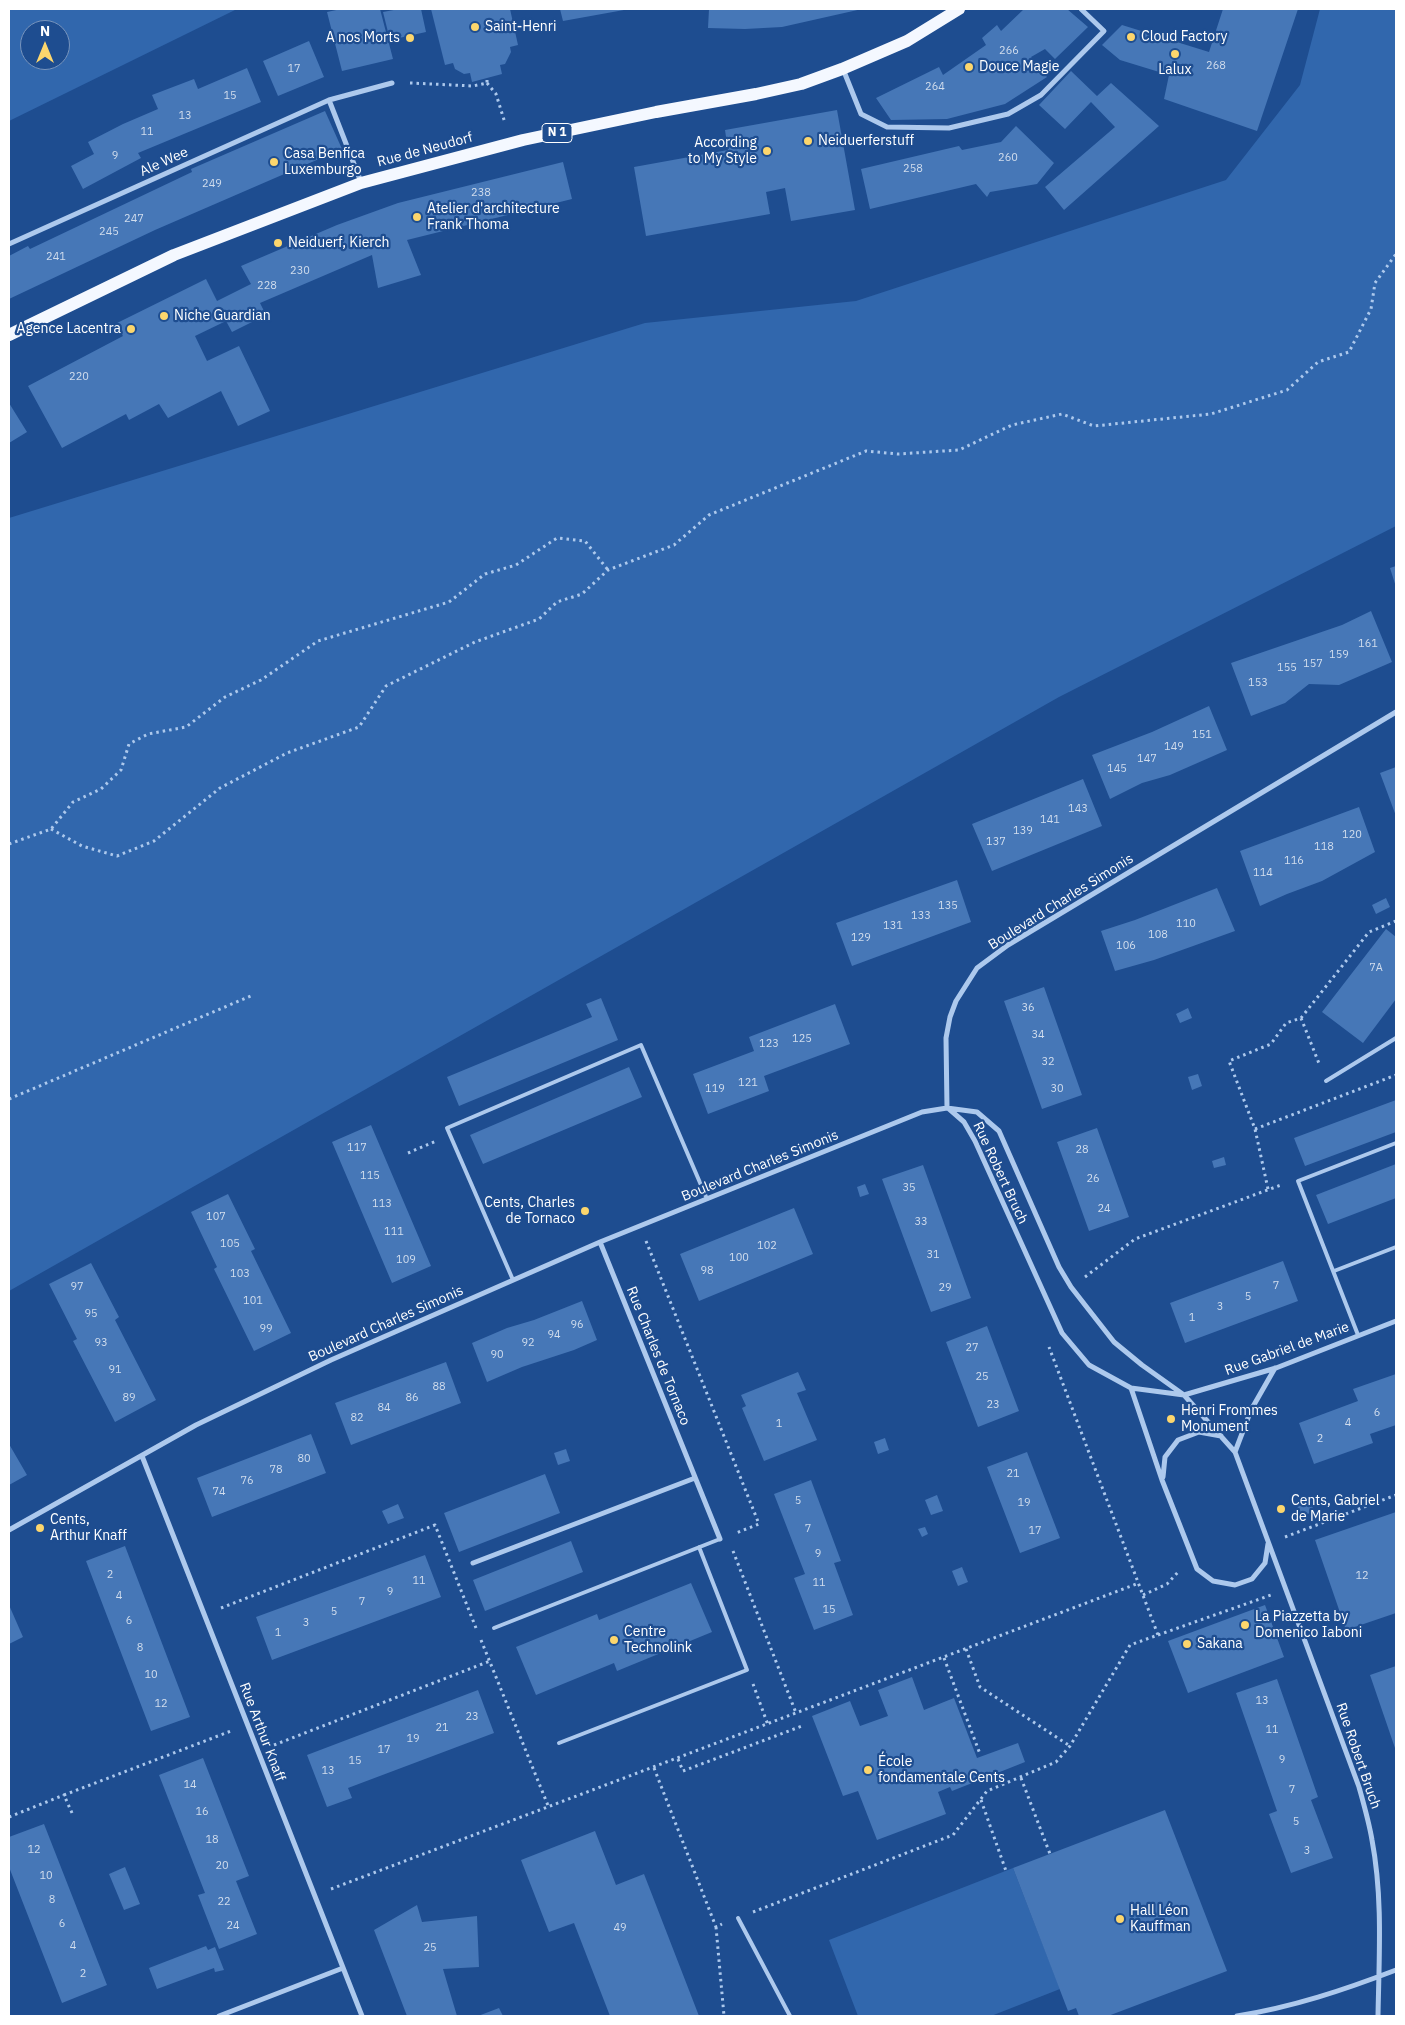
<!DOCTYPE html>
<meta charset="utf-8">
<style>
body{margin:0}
#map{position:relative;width:1405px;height:2025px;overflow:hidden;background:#1e4d90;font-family:"IBM Plex Sans",sans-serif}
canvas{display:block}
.frame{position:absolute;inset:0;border:10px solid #fff;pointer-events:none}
.north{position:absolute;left:20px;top:20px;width:50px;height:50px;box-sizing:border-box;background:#1e4d90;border:1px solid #7894bc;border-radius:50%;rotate:0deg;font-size:14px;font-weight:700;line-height:20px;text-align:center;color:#fff}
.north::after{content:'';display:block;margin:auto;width:18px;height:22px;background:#fcd66d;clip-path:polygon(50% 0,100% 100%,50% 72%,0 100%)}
</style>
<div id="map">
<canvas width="1405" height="2025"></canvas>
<div class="frame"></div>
<div class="north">N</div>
</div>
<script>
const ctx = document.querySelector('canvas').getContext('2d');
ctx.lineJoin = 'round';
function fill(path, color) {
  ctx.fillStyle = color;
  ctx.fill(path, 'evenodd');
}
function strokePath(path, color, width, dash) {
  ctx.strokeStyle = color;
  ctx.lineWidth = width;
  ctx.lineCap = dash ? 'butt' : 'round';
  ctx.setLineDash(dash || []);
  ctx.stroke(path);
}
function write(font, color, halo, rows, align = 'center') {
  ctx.font = font + ' "IBM Plex Sans",sans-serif';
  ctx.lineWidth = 4.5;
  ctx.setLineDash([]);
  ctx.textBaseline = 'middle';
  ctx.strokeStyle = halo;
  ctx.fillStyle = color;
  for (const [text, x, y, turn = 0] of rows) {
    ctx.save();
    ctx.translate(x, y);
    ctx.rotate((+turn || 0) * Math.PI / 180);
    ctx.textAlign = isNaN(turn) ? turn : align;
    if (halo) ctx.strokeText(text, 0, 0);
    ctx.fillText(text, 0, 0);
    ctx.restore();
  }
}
fill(new Path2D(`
 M9 9H237L9 121ZM30 30H60V60H30Z
 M1320 9H1396V526L1059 697 9 1291V518L645 323 856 301 1226 180 1300 85Z
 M1013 1868 1060 1989 991 2016H858L829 1940Z`), '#3167ad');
fill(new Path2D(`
 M341 9H380L393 59 342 71 327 12Z
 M399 9H421L426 32 390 40 383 12Z
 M431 9H510L518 45 510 47 511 52 505 64 500 65 502 74 472 82 470 73 464 74 455 69 453 63 445 65Z
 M560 9H624V10L563 21Z
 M709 9H862L782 27 745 29 708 28Z
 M1024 9H1067L1088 27 1055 59 1045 49 1031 57 1047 77 1005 104 947 119 891 120 876 98 939 67 943 75 986 45 982 38 997 25 1001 31Z
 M1223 9H1298L1257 131 1164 99 1169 75 1120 60 1102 45 1122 25 1209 52Z
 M309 41 324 77 278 96 263 61Z
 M247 68 261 102 138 153 141 158 83 189 71 166 94 154 88 142 123 124 158 109 152 95 194 79 198 89Z
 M1071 71 1097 96 1111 83 1159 126 1064 210 1045 187 1115 127 1091 102 1065 129 1039 105Z
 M837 110 855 210 791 221 785 188 766 192 770 214 646 236 634 167 728 150 725 130Z
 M325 111 342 149 155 230 9 299V256L28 246 30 249 192 172 191 169Z
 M1016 126 1054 163 1037 184 990 192 987 197 976 184 870 209 861 169 959 146 962 150 1001 142Z
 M563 162 572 199 407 240 421 275 378 288 372 255 260 303 266 315 232 332 226 321 195 336 207 361 239 346 270 411 238 426 221 391 168 418 159 404 129 420 126 414 62 448 28 386 123 336 115 324 206 279 217 301 251 284 241 266 337 225 398 203Z
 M9 403 27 432 9 443Z
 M1396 566V587L1390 568Z
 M1371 611 1392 662 1339 685 1309 684 1285 703 1251 716 1231 663 1342 625Z
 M1209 706 1227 750 1170 775 1142 783 1110 799 1092 755 1152 732Z
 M1396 767V816L1380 773Z
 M1083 779 1102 826 992 871 972 824Z
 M1359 807 1375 852 1322 881 1287 894 1260 906 1240 851Z
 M957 880 971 922 852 966 836 923Z
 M1217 888 1235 931 1154 960 1115 971 1101 931 1135 920Z
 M1386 898 1390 907 1376 914 1372 905Z
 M1386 929 1396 937V999L1363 1043 1322 1012Z
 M1044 987 1082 1095 1042 1109 1004 1001Z
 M601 998 618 1040 459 1106 447 1077 592 1017 586 1004Z
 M835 1004 850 1044 764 1076 769 1091 708 1114 693 1074 754 1051 749 1037Z
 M1188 1008 1192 1018 1180 1023 1176 1014Z
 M629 1067 642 1097 483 1164 470 1135Z
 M1198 1074 1202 1086 1192 1090 1188 1077Z
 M1396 1100V1132L1305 1166 1294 1138Z
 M371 1125 431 1266 392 1283 332 1142Z
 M1097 1128 1129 1217 1089 1231 1057 1142Z
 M1224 1157 1226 1165 1214 1168 1212 1161Z
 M1396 1164V1198L1328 1224 1316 1195Z
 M923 1165 971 1298 931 1312 882 1179Z
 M865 1184 869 1194 860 1197 857 1187Z
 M228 1194 255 1249 251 1251 291 1333 254 1351 214 1269 217 1267 191 1212Z
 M794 1208 813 1254 699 1301 680 1254Z
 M1283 1261 1298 1301 1185 1343 1170 1303Z
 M91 1263 119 1317 115 1320 156 1400 115 1422 73 1341 77 1339 49 1284Z
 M582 1301 597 1340 574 1350 522 1367 487 1382 472 1343 507 1328 534 1320Z
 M987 1326 1019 1411 978 1427 946 1342Z
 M446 1362 461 1403 351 1445 335 1403Z
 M798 1372 806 1390 797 1393 817 1440 764 1461 742 1408 746 1406 741 1395Z
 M1396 1374V1425L1370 1434 1373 1443 1314 1464 1299 1423 1358 1401 1353 1389Z
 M311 1434 326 1473 212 1517 197 1478Z
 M885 1438 889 1450 878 1454 874 1442Z
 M9 1444 27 1475 9 1485Z
 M566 1449 570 1461 558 1465 554 1453Z
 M1027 1452 1060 1538 1020 1553 987 1467Z
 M545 1474 560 1513 459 1552 444 1513Z
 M811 1480 841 1561 834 1563 853 1615 814 1630 794 1578 805 1574 774 1494Z
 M937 1495 943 1511 931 1515 925 1500Z
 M1310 1498 1314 1512 1300 1516 1296 1502Z
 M398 1504 404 1518 388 1524 382 1511Z
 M1396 1512V1613L1346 1630 1315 1540Z
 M925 1527 928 1534 922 1537 918 1529Z
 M571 1541 583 1572 485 1611 473 1580Z
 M125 1546 190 1717 151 1731 86 1561Z
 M425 1555 441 1597 272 1660 256 1617Z
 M962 1567 968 1582 958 1586 952 1571Z
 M691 1583 712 1632 617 1671 614 1663 536 1695 516 1647 597 1614 599 1620Z
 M9 1605 23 1637 9 1644Z
 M1265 1605 1284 1657 1188 1693 1168 1641Z
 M1396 1666V1751L1370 1675Z
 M912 1677 924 1710 954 1698 977 1758 1018 1743 1025 1762 952 1791 950 1787 938 1792 946 1814 877 1840 858 1791 843 1796 812 1716 850 1701 860 1726 888 1716 878 1690Z
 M1277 1679 1318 1797 1311 1800 1333 1858 1291 1873 1269 1814 1277 1811 1236 1693Z
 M478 1690 494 1733 348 1788 352 1798 327 1807 307 1755Z
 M203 1758 249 1876 236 1881 257 1934 219 1949 198 1895 205 1893 159 1775Z
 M1165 1810 1227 1971 1108 2016H1079L1076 2008 1068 2011 1013 1868Z
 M44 1824 107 1985 62 2003 9 1867V1837Z
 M595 1831 616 1885 644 1874 699 2016H610L574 1923 549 1932 521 1860Z
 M125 1867 140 1904 124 1910 109 1874Z
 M417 1905 422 1922 477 1916 479 1967 443 1969 457 2016H407L374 1930Z
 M206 1946 208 1950 215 1947 224 1970 215 1972 214 1968 157 1989 149 1968Z
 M499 2008 503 2016H478Z`), '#4677b7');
strokePath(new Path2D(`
 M410 83 473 86 487 83V78
 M487 83 496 94 505 123
 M51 829 82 846 117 856 154 841 220 788 287 753 359 727 386 686 475 642 539 619 557 602 582 594 608 570 674 545 709 515 866 451 898 454 959 450 1012 425 1062 414 1094 426 1211 414 1287 390 1318 362 1349 352 1371 309 1375 283 1396 254
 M9 844 51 829 73 802 101 789 121 770 129 744 148 734 186 727 225 697 261 680 318 641 449 602 485 574 516 565 557 538 585 541 608 570
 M1301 1018 1320 1066
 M9 1099 253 995
 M1255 1129 1396 1075
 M408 1153 436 1141
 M1268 1189 1255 1129 1229 1061 1271 1044 1286 1023 1301 1018 1369 932 1396 921
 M646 1241 759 1524 736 1533
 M1085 1277 1135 1239 1281 1185
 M1285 1537 1396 1495
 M733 1551 796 1713
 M1143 1595 1167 1584 1179 1571
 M221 1608 435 1525 476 1628
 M1158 1635 1271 1595
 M481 1640 549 1808
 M966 1649 980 1687 1070 1746
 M944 1658 980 1754
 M753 1684 768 1725
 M274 1745 490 1661
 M678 1759 683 1771 802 1726
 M654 1768 716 1927 722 1924
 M1021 1778 1050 1854
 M981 1800 1006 1871
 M72 1813 64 1795 231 1731
 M9 1817 64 1795
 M331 1889 1139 1583
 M753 1912 953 1835 987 1791 1056 1762 1070 1746 1130 1645 1158 1635 1049 1347
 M716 1927 724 2016`), '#adc9ed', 3, [2.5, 4]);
strokePath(new Path2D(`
 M1326 1081 1396 1038
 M1334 1271 1396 1247
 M513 1280 447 1128 641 1045 707 1199
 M1358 1335 1298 1181 1396 1143
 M494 1628 720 1539
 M559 1743 747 1670 699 1547
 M738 1918 790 2016`), '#adc9ed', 4);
strokePath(new Path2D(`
 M843 69 861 114 887 127 949 128 1008 114 1041 95 1104 31 1081 9
 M329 100 392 83
 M9 244 329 100 361 182
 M947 1108 946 1038 950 1017 956 1001 977 968 1008 945 1396 712
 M948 1108 964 1122 975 1141 1062 1333 1089 1365 1131 1388 1184 1395 1276 1368 1396 1321
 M600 1242 720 1539
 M1131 1388 1162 1480 1197 1569 1213 1581 1235 1585 1252 1579 1265 1563 1268 1544
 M1235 1452 1251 1410 1275 1368
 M142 1456 362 2016
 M1163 1477 1165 1457 1178 1440 1199 1432 1221 1436
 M9 1530 196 1425 331 1360 600 1242 922 1112 947 1108 977 1112 999 1131 1059 1267 1071 1287 1114 1342 1142 1365 1184 1395 1235 1452 1359 1787C1364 1805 1369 1822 1372 1840 1383 1898 1379 1957 1378 2016
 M473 1563 695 1478
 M219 2016 343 1968
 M1237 2016C1293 2007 1344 1990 1396 1970`), '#adc9ed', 5);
strokePath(new Path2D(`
 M9 335 174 255 361 183 523 140 656 112 756 94 801 84 842 69 907 41 959 9`), '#f4f8ff', 12);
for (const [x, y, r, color] of [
 [475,27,5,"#fcd66d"],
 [1131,37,5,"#fcd66d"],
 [410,38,5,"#fcd66d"],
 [1175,54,5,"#fcd66d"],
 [969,67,5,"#fcd66d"],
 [808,141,5,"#fcd66d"],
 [767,151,5,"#fcd66d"],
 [274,162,5,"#fcd66d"],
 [417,217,5,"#fcd66d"],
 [278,243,5,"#fcd66d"],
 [164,316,5,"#fcd66d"],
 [131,329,5,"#fcd66d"],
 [585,1211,5,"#fcd66d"],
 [1171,1419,5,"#fcd66d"],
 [1281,1509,5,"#fcd66d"],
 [40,1528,5,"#fcd66d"],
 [1245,1625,5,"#fcd66d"],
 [614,1640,5,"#fcd66d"],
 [1187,1644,5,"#fcd66d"],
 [868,1770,5,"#fcd66d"],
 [1120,1919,5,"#fcd66d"]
]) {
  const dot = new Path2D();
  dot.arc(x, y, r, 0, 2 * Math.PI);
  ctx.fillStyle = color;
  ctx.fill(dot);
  strokePath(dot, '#1e4d90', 2);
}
write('11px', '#d1dded', null, [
 ["266",1009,51],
 ["268",1216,66],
 ["17",294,69],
 ["264",935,87],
 ["15",230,96],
 ["13",185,116],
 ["11",147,132],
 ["9",115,156],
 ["260",1008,158],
 ["258",913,169],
 ["249",212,184],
 ["238",481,193],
 ["247",134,219],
 ["245",109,232],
 ["241",56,257],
 ["230",300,271],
 ["228",267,286],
 ["220",79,377],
 ["161",1368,644],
 ["159",1339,655],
 ["157",1313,664],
 ["155",1287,668],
 ["153",1258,683],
 ["151",1202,735],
 ["149",1174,747],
 ["147",1147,759],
 ["145",1117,769],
 ["143",1078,809],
 ["141",1050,820],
 ["139",1023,831],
 ["120",1352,835],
 ["137",996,842],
 ["118",1324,847],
 ["116",1294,861],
 ["114",1263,873],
 ["135",948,906],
 ["133",921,916],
 ["110",1186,924],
 ["131",893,926],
 ["108",1158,935],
 ["129",861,938],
 ["106",1126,946],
 ["7A",1376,968],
 ["36",1028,1008],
 ["34",1038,1035],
 ["125",802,1039],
 ["123",769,1044],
 ["32",1048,1062],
 ["121",748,1083],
 ["119",715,1089],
 ["30",1057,1089],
 ["117",357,1148],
 ["28",1082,1150],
 ["115",370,1176],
 ["26",1093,1179],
 ["35",909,1188],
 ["113",382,1204],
 ["24",1104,1209],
 ["107",216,1217],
 ["33",921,1222],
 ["111",394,1232],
 ["105",230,1244],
 ["102",767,1246],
 ["31",933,1255],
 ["100",739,1258],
 ["109",406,1260],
 ["98",707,1271],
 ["103",240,1274],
 ["7",1276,1286],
 ["97",77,1287],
 ["29",945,1288],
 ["5",1248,1297],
 ["101",253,1301],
 ["3",1220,1307],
 ["95",91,1314],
 ["1",1192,1318],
 ["96",577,1325],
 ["99",266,1329],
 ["94",554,1335],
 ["93",101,1343],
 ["92",528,1343],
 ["27",972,1348],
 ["90",497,1355],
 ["91",115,1370],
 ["25",982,1377],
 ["88",439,1387],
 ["89",129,1398],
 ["86",412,1398],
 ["23",993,1405],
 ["84",384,1408],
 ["6",1377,1413],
 ["82",357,1418],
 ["4",1348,1423],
 ["1",779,1424],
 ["2",1320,1439],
 ["80",304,1459],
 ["78",276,1470],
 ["21",1013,1474],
 ["76",247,1481],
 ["74",219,1492],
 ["5",798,1501],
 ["19",1024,1503],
 ["7",808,1529],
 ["17",1035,1531],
 ["9",818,1554],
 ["2",110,1575],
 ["12",1362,1576],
 ["11",419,1581],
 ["11",819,1583],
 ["9",390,1592],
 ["4",119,1596],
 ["7",362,1602],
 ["15",829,1610],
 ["5",334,1612],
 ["6",129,1621],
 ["3",306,1623],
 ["1",278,1633],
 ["8",140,1648],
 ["10",151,1675],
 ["13",1262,1701],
 ["12",161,1704],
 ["23",472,1717],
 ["21",442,1728],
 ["11",1272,1730],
 ["19",413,1739],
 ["17",384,1750],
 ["9",1282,1760],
 ["15",355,1761],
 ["13",328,1771],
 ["14",190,1785],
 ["7",1292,1790],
 ["16",202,1812],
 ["5",1296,1822],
 ["18",212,1840],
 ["12",34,1850],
 ["3",1307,1851],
 ["20",222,1866],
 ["10",46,1876],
 ["8",52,1900],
 ["22",224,1902],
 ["6",62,1924],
 ["24",233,1926],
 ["49",620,1928],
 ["4",73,1946],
 ["25",430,1948],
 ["2",83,1974]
]);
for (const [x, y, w] of [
 [557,133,30]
]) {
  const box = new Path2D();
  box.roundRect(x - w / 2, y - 9.5, w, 19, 4);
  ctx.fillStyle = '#1e4d90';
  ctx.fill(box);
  strokePath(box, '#fff', 1);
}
write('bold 12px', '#fff', null, [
 ["N 1",557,133]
]);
write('14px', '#fff', '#1e4d90', [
 ["Saint-Henri",485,27],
 ["Cloud Factory",1141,37],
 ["A nos Morts",400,38,"right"],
 ["Douce Magie",979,67],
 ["Lalux",1175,70,"center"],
 ["Neiduerferstuff",818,141],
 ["According",757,143,"right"],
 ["to My Style",757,159,"right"],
 ["Casa Benfica",284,154],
 ["Luxemburgo",284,170],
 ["Atelier d'architecture",427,209],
 ["Frank Thoma",427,225],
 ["Neiduerf, Kierch",288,243],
 ["Niche Guardian",174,316],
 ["Agence Lacentra",121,329,"right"],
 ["Cents, Charles",575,1203,"right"],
 ["de Tornaco",575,1219,"right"],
 ["Henri Frommes",1181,1411],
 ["Monument",1181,1427],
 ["Cents, Gabriel",1291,1501],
 ["de Marie",1291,1517],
 ["Cents,",50,1520],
 ["Arthur Knaff",50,1536],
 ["La Piazzetta by",1255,1617],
 ["Domenico Iaboni",1255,1633],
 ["Centre",624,1632],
 ["Technolink",624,1648],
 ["Sakana",1197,1644],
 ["École",878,1762],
 ["fondamentale Cents",878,1778],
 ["Hall Léon",1130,1911],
 ["Kauffman",1130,1927]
], 'left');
write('14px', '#fff', '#1e4d90', [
 ["Rue de Neudorf",425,150,-15],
 ["Ale Wee",164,162,-24],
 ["Boulevard Charles Simonis",1061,902,-32],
 ["Boulevard Charles Simonis",760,1166,-22],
 ["Rue Robert Bruch",1000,1173,65],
 ["Boulevard Charles Simonis",386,1324,-24],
 ["Rue Gabriel de Marie",1287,1349,-20],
 ["Rue Charles de Tornaco",658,1356,68],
 ["Rue Arthur Knaff",262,1732,69],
 ["Rue Robert Bruch",1358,1756,71]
]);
</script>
